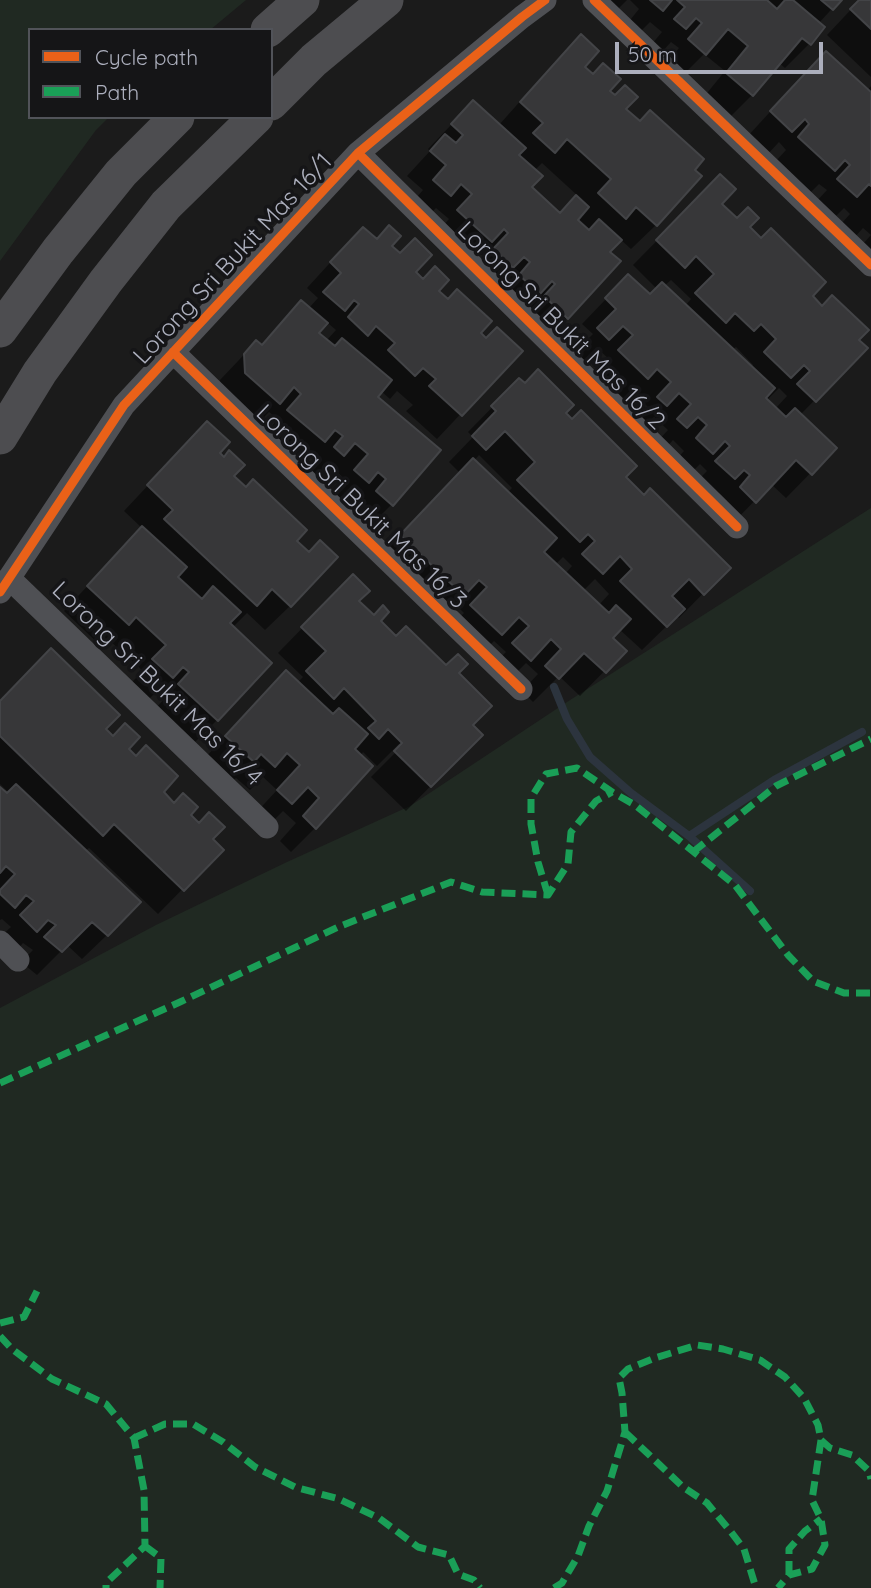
<!DOCTYPE html>
<style>
body{margin:0}
#map{position:relative;width:871px;height:1588px;overflow:hidden;background:#1b1b1b;font-family:Quicksand,sans-serif}
canvas{display:block}
.legend{position:absolute;left:28px;top:28px;width:245px;height:91px;box-sizing:border-box;background:#151517;border:2px solid #515359;margin:0;padding:9px 12px;list-style:none;font-size:21px;color:#acafbd}
.legend li{display:flex;align-items:center;gap:14px;height:35px}
.legend b{width:35px;border:2px solid #515359}
.scale{position:absolute;left:615px;top:42px;width:208px;height:32px;box-sizing:border-box;border:4px solid #acafbd;border-top:0;padding-left:9px;font-size:21px;line-height:24px;white-space:nowrap;color:#acafbd;-webkit-text-stroke:5px #151517;paint-order:stroke}
</style>
<div id="map">
<canvas width="871" height="1588"></canvas>
<ul class="legend">
<li><b style="height:9px;background:#ea6118"></b>Cycle path</li>
<li><b style="height:9px;background:#1a9f57"></b>Path</li>
</ul>
<div class="scale">50 m</div>
</div>
<script>
const ctx = document.querySelector('canvas').getContext('2d');
ctx.lineJoin = 'round';
function fill(path, color) {
  ctx.fillStyle = color;
  ctx.fill(path, 'evenodd');
}
function strokePath(path, color, width, dash) {
  ctx.strokeStyle = color;
  ctx.lineWidth = width;
  ctx.lineCap = dash ? 'butt' : 'round';
  ctx.setLineDash(dash || []);
  ctx.stroke(path);
}
function write(font, color, halo, rows, align = 'center') {
  ctx.font = font + ' Quicksand,sans-serif';
  ctx.lineWidth = 7;
  ctx.setLineDash([]);
  ctx.textBaseline = 'middle';
  ctx.strokeStyle = halo;
  ctx.fillStyle = color;
  for (const [text, x, y, turn = 0] of rows) {
    ctx.save();
    ctx.translate(x, y);
    ctx.rotate((+turn || 0) * Math.PI / 180);
    ctx.textAlign = isNaN(turn) ? turn : align;
    if (halo) ctx.strokeText(text, 0, 0);
    ctx.fillText(text, 0, 0);
    ctx.restore();
  }
}
fill(new Path2D(`
 M0 0H246L210 30H30V117H109L96 130 0 261Z
 M871 508V1588H0V1008L156 925 287 862 410 806 567 702Z`), '#202922');
fill(new Path2D(`
 M596 0H627L613 14Z
 M630 0H840L818 24 810 43 785 68 779 63 752 95 728 119 703 98 725 71 704 54 680 78 665 65 679 48 671 42 661 53 651 45 662 32 650 22 638 34 626 25 639 9Z
 M860 0H871V77L827 35Z
 M581 37 583 67 624 109 656 225 631 249 620 239 608 252 567 318 543 342 470 275 485 258 479 252 466 265 434 236 449 219 436 208 425 219 410 205 423 190 407 176 430 151 428 149 473 102 499 125 556 61ZM542 163 578 196 559 215 529 188 534 171Z
 M802 77 867 91 871 86V235L863 228 854 238 840 225 850 214 844 208 832 220 814 204 827 190 819 184 809 194 775 162 786 150 779 142 767 155 747 137Z
 M696 201 720 204 748 227 810 296 866 348 800 415 835 448 786 498 771 484 730 526 717 512 727 501 719 493 710 502 692 486 707 471 700 464 687 477 673 463 684 451 673 440 662 452 654 445 668 430 654 417 642 429 634 422 648 407 632 392 623 402 595 376 610 360 598 349 584 363 574 353 593 334 582 324 628 276 650 296 657 289 633 265ZM671 280 691 299 685 306 664 286ZM736 347 753 365 750 368 732 350ZM779 388 787 396 775 409 766 401Z
 M871 235V253L862 245Z
 M376 241 390 246 414 272 437 291 486 341 520 351 437 439 406 411 413 405 397 391 390 399 381 391 376 397 392 504 367 529 353 516 363 505 353 496 343 507 331 496 345 479 331 467 318 479 310 472 320 462 311 454 299 465 264 435 278 419 269 412 254 427 221 397 220 380 256 342 260 346 301 303 308 309 318 298 307 288 339 253ZM329 324 336 330 326 341 318 335Z
 M519 380 563 413 623 477 728 568 679 618 677 616 642 650 619 629 610 638 624 651 580 696 559 676 533 702 522 691 538 674 526 663 505 684 489 669 506 652 494 641 477 658 447 630 464 613 454 603 438 619 377 560 460 473 449 462 473 437 468 432ZM479 455 512 488 507 493 474 461ZM563 557 572 566 565 574 555 565ZM595 579 609 594 598 606 583 591Z
 M183 448 217 453 231 476 295 541 290 606 265 630 247 613 232 628 217 720 193 744 155 709 166 697 158 690 147 701 129 685 143 671 110 641 103 648 64 611 142 528 124 511Z
 M353 576 357 601 396 638 457 673 471 725 481 735 406 811 371 777 402 746 399 744 377 766 363 752 315 828 291 852 280 841 296 823 283 811 267 827 254 815 277 790 263 777 250 790 236 778 228 785 202 761 262 697 297 683 303 677 278 653Z
 M0 703 104 729 127 749 161 792 174 805 188 815 221 850 158 914 89 848 85 851 107 935 82 959 67 945 37 975 21 962 33 950 23 943 12 955 0 937 11 927 2 919 0 920V789L7 796 9 793 0 784Z`), '#0007');
strokePath(new Path2D(`
 M554 687 567 719 590 757 631 793 689 836 750 891
 M689 836 774 780 862 732`), '#2c343e', 8);
const building = new Path2D(`
 M650 0H672L663 11Z
 M677 0H767L777 9 785 0H793L825 27 811 45 802 38 753 96 726 73 748 46 728 29 706 55 688 39 702 23 696 18 686 29 674 19 685 7Z
 M821 0H842L833 10Z
 M859 0H871V29L850 9Z
 M581 34 599 51 585 67 593 74 603 63 621 79 610 91 615 95 625 85 638 97 626 109 640 121 650 110 704 159 695 170 702 176 657 226 636 207 626 219 598 193 611 179 567 139 555 153 533 133 543 123 520 102Z
 M826 51 871 92V186L869 184 857 197 837 179 850 165 845 160 835 171 798 137 809 124 805 119 792 132 770 111Z
 M473 100 526 148 519 155 543 176 532 187 560 213 576 195 589 207 578 220 589 230 599 219 622 240 610 252 621 261 568 319 544 296 555 284 552 281 540 294 519 275 530 262 524 257 513 268 493 249 508 233 504 229 492 242 457 210 472 194 461 184 451 196 433 180 446 165 430 151 445 134 456 143 463 135 451 124Z
 M720 174 736 189 722 204 737 218 748 207 759 218 750 227 761 238 771 228 826 282 813 296 822 306 832 295 869 330 859 340 868 348 816 402 797 384 810 371 804 365 791 378 764 352 776 339 761 324 754 331 735 313 726 323 695 293 714 274 696 256 685 268 656 240Z
 M389 225 401 236 392 246 400 253 415 238 432 255 416 272 423 279 435 266 449 280 439 291 448 299 457 289 492 321 481 333 486 338 497 327 523 351 462 416 429 386 436 379 423 368 415 376 388 350 395 343 376 326 368 336 348 317 359 304 354 300 345 311 323 292 341 273 330 262 363 227 377 239Z
 M628 274 650 294 662 282 775 388 766 398 786 417 795 408 837 448 812 475 796 460 756 503 740 487 750 475 744 470 735 479 715 461 730 446 725 441 713 454 696 438 707 425 698 417 687 428 677 419 691 404 679 393 667 406 657 397 671 382 657 369 648 379 618 350 633 335 623 326 609 340 597 328 616 309 605 298Z
 M301 300 328 323 319 333 335 346 342 338 392 380 378 397 441 450 393 506 376 491 386 479 378 472 369 483 354 470 368 454 355 443 344 456 334 447 343 436 335 430 325 442 287 410 301 394 294 387 280 404 245 373 244 354 256 340 262 345Z
 M538 369 574 405 566 413 572 419 581 410 637 466 626 477 644 495 650 488 731 568 704 595 689 579 672 596 685 609 667 627 620 581 632 569 620 556 603 574 582 554 595 541 588 534 580 542 517 480 535 462 505 431 486 450 472 436 496 411 491 406 519 378 525 383Z
 M207 421 230 442 220 453 224 457 229 450 245 465 234 476 246 487 253 479 307 530 297 541 309 552 320 540 338 557 291 607 272 589 257 606 164 519 173 510 147 485Z
 M473 458 557 538 544 552 609 613 616 605 631 619 613 638 627 651 606 673 584 653 559 679 545 666 561 649 551 639 531 661 512 643 529 626 519 617 502 635 470 605 487 587 479 580 464 596 400 535Z
 M142 526 187 567 178 577 202 599 213 586 241 612 230 623 272 663 218 721 178 684 189 672 183 667 173 678 152 659 166 645 136 617 129 625 87 586Z
 M353 574 370 591 359 601 374 615 383 605 389 612 381 621 396 636 406 626 446 665 458 654 468 664 459 673 492 706 473 725 483 735 431 787 394 751 402 743 388 729 379 739 368 728 376 721 344 688 334 699 306 671 326 651 301 627Z
 M51 648 120 715 106 729 113 736 125 723 140 737 129 749 136 756 146 745 178 776 164 792 174 803 183 793 198 807 191 815 199 823 209 812 225 827 213 839 224 850 184 891 114 824 103 836 0 736V701Z
 M286 670 333 714 339 708 368 734 355 749 373 766 316 829 303 816 319 798 308 787 292 804 277 790 300 765 287 753 275 767 261 754 254 762 225 736Z
 M16 784 141 902 108 936 92 922 62 952 44 937 56 925 48 920 37 932 20 915 34 901 26 895 15 908 0 894V890L15 874 6 866 0 873V787L7 793Z`);
fill(building, '#373739');
strokePath(building, '#434447', 2);
strokePath(new Path2D(`
 M594 0 871 265
 M358 153 737 527
 M173 352 521 689
 M9 578 267 827
 M0 592 124 405 358 153 522 17 545 0
 M0 942 18 960`), '#4f5054', 23);
strokePath(new Path2D(`
 M268 30 302 0
 M271 103 314 60 386 0
 M0 330 58 251 121 173 177 117
 M0 437 40 372 106 281 166 205 256 117`), '#4d4d50', 35);
strokePath(new Path2D(`
 M693 852 776 786 871 739
 M548 895 538 862 531 824V798L546 774 577 768 612 792 635 805 735 885 788 955 813 981 844 993H871
 M0 1083 180 1002 338 927 451 882 482 892 548 895 568 864 571 832 596 801 612 792
 M0 1323 24 1317 37 1291
 M0 1336 12 1349 52 1379 106 1404 134 1438 144 1490 145 1546 106 1583V1588
 M625 1432 683 1487 707 1503 731 1532 744 1549 756 1588
 M134 1438 165 1424H193L223 1442 255 1467 295 1487 339 1499 379 1518 418 1547 449 1555 458 1574 474 1580 480 1588
 M821 1440 830 1448 852 1455 869 1471 871 1479
 M145 1546 161 1558 160 1588
 M789 1575V1549L805 1531 821 1519
 M554 1588 562 1583 578 1556 589 1526 607 1491 625 1432 622 1393 619 1378 628 1369 655 1358 697 1345 723 1349 760 1360 785 1377 804 1398 818 1425 821 1440 812 1500 821 1519 825 1545 812 1569 789 1575 778 1588`), '#1a9f57', 7, [14, 7]);
strokePath(new Path2D(`
 M594 0 871 265
 M358 153 737 527
 M173 352 521 689
 M0 592 124 405 358 153 522 17 545 0`), '#ea6118', 9);
write('24px', '#acafbd', '#151517', [
 ["Lorong Sri Bukit Mas 16/1",233,259,-47],
 ["Lorong Sri Bukit Mas 16/2",561,326,45],
 ["Lorong Sri Bukit Mas 16/3",361,507,44],
 ["Lorong Sri Bukit Mas 16/4",157,684,44]
]);
</script>
